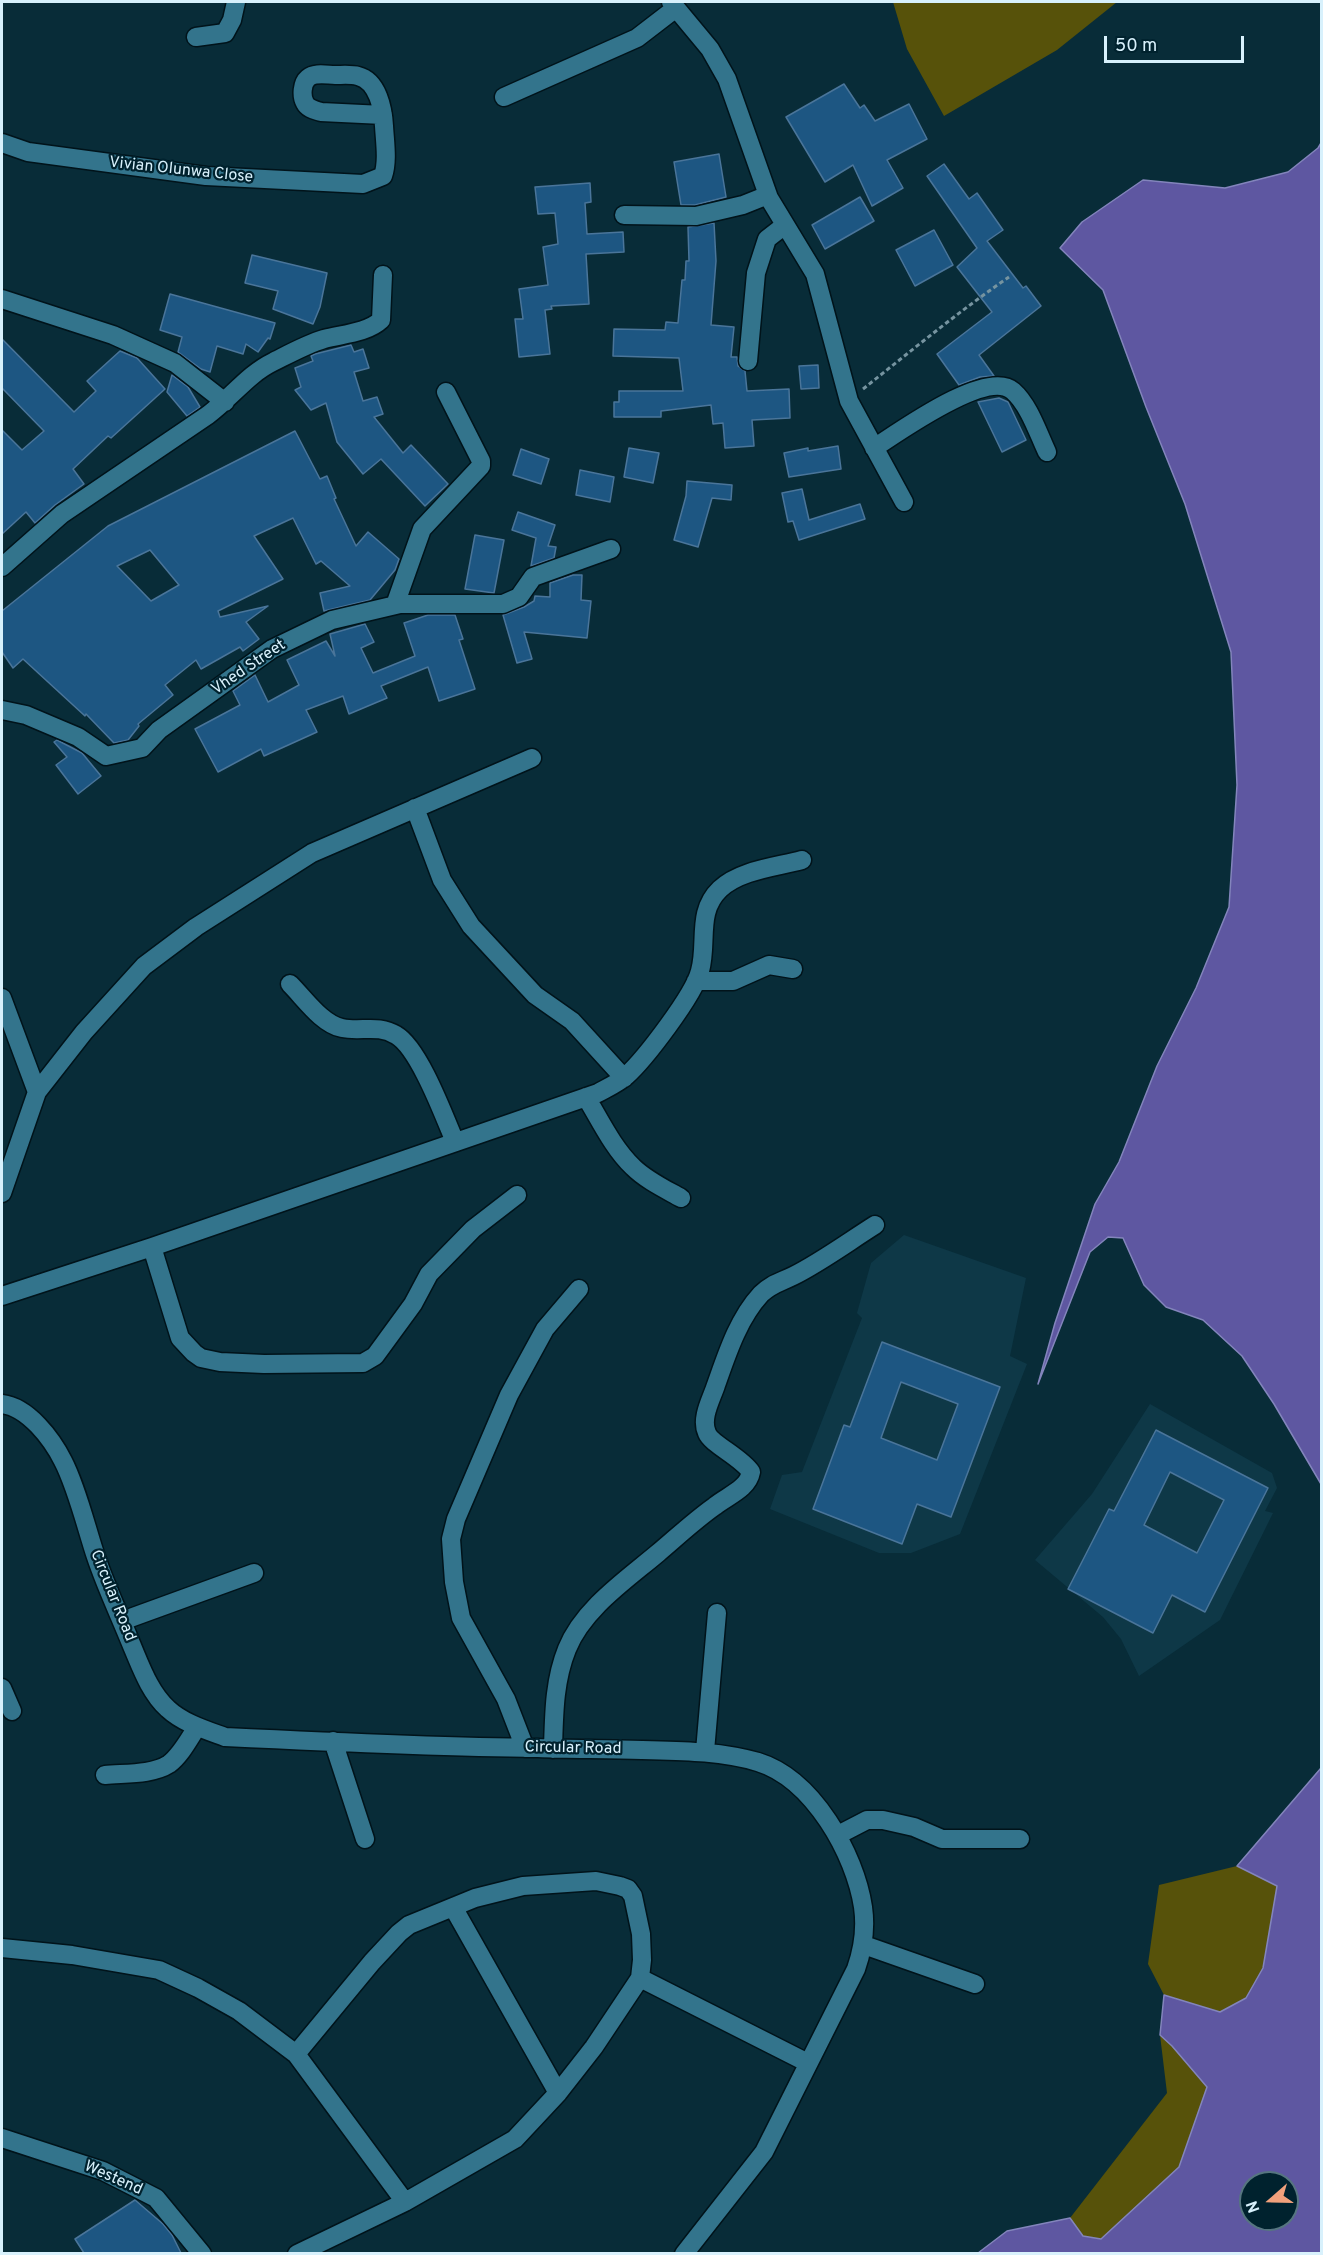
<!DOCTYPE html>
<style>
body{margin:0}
#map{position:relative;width:1323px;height:2255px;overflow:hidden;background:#082c38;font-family:Overpass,sans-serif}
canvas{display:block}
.frame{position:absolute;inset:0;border:3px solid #d8f1fc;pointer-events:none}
.north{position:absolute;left:1239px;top:2171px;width:60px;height:60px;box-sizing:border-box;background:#00222e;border:2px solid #567580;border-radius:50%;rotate:250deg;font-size:16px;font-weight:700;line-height:24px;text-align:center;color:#d8f1fc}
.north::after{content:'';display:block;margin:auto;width:21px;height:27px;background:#f1a17c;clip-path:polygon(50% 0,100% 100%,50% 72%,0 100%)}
.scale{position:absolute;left:1104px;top:36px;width:140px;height:27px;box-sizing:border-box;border:3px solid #d8f1fc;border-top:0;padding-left:8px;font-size:18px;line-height:21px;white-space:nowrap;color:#d8f1fc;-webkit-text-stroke:4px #00222e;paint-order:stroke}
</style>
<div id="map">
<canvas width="1323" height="2255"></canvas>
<div class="frame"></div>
<div class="north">N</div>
<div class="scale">50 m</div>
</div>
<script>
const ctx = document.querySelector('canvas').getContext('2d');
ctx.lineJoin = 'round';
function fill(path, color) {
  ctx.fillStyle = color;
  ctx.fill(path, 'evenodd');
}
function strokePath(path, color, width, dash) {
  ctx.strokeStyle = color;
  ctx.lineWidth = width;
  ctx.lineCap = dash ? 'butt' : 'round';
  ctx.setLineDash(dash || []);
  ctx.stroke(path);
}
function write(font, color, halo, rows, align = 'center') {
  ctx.font = font + ' Overpass,sans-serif';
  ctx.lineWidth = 4.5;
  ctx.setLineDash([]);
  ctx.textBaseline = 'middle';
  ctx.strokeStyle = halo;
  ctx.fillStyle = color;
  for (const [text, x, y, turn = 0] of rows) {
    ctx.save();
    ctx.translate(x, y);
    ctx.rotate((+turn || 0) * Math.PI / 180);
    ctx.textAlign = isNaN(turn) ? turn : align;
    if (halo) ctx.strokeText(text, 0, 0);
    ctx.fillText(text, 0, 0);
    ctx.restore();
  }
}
fill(new Path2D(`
 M904 1235 1026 1278 1010 1356 1027 1364 960 1534 911 1553H879L770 1509 782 1475 802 1472 862 1318 857 1313 871 1263Z
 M1150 1404 1272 1473 1277 1488 1265 1511 1273 1513 1220 1620 1139 1676 1121 1639 1103 1617 1035 1560 1092 1494Z`), '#0e3847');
fill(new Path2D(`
 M893 2H1117L1057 50 944 116 907 49Z
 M1321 1768 1293 1978 1137 2253 978 2254 1007 2231 1070 2218 1167 2093 1160 2035 1164 1995 1148 1964 1159 1885 1237 1866Z`), '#57520a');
const water = new Path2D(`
 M1321 143V1484L1274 1404 1242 1356 1203 1320 1166 1307 1144 1285 1123 1238 1108 1237 1090 1252 1038 1384 1055 1323 1095 1204 1119 1162 1157 1066 1196 988 1229 907 1237 785 1231 652 1185 504 1146 407 1103 290 1060 248 1082 222 1143 180 1225 188 1288 172 1318 148Z
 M1321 1768V2253H978L1007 2231 1070 2218 1083 2236 1101 2239 1179 2167 1207 2087 1172 2046 1160 2035 1164 1995 1220 2012 1246 1998 1263 1968 1277 1886 1237 1866ZM1251 2183H1287V2219H1251Z`);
fill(water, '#5e57a1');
strokePath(water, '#8385bc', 1.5);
const building = new Path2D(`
 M844 84 860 108 864 105 875 121 909 104 927 139 887 160 903 188 872 206 853 165 825 182 786 117Z
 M719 154 726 197 695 205H681L674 162Z
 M944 164 969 199 977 193 1003 230 987 241 1023 288 1026 286 1041 306 979 355 994 376 980 377 959 385 937 354 992 312 957 267 977 248 927 176Z
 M590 183 591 202 585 203 587 234 623 232 624 252 586 254 589 304 551 306 552 309 545 310 550 354 519 357 515 319H523L519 289 548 285 543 247 558 244 555 213 538 214 535 187Z
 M860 197 874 221 825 249 812 225Z
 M714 223 716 261 711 325 734 327 731 357H737L738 366 745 371 747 391 789 389 790 418 752 420 754 446 725 448 723 423 713 424 711 405 661 411V417H614V402H619V391H683L679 358 613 356 614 329 665 330 666 322 678 323 682 280H685L686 261H689L688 227Z
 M934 230 953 265 915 286 896 250Z
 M252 255 327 273 320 307 313 324 273 309 278 291 245 283Z
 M170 294 275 323 270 339 268 338 258 352 246 344 243 354 217 346 210 372 201 369 178 352 182 337 160 330Z
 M2 339 74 412 96 391 87 381 120 351 137 358 165 389 111 438 108 436 73 469 84 484 55 505 35 523 26 512 2 534V430L22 450 44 431 2 388Z
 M351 345 354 352 363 349 369 368 354 372 363 401 377 397 383 414 374 417 403 453 411 445 448 484 425 506 381 459 363 474 337 442 326 403 311 410 295 390 301 387 295 368 313 361 311 356 315 354Z
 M818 365 819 388 801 389 799 366Z
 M172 375 188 387 200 407 187 416 167 392Z
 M999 398 1008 402 1026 440 1002 452 978 402Z
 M295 431 320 479 327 476 336 498 334 499 356 546 368 532 399 559 395 570 370 600 324 611 320 593 350 586 321 561 316 564 293 518 254 536 283 579 218 611 220 617 268 606 246 622 259 639 243 651 240 647 201 669 196 660 165 685 173 695 138 724 139 726 128 740 114 743 86 714 85 716 23 659 13 668 2 652V611L108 526ZM150 550 179 585 151 601 117 566Z
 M838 446 841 469 789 477 784 453 808 448V451Z
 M629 448 659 453 653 483 624 477Z
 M521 449 549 459 541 484 513 475Z
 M580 470 614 477 610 502 576 495Z
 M687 481 732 485 731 500 712 498 698 547 674 540 686 496Z
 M802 489 809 520 860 504 865 519 799 540 793 521 788 522 782 493Z
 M518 512 555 525 548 546 556 547 554 558 531 566 536 538 512 530Z
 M475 535 504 540 494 593 465 589Z
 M573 575H582L581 600 591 601 587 638 524 632 532 659 517 663 503 615 524 607 534 601 535 596 550 597V583Z
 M428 615H455L463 639 459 640 475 689 439 701 428 667 381 686 387 698 349 714 343 696 306 710 317 732 264 756 261 749 218 772 195 729 240 705 233 691 255 675 268 702 299 685 287 660 326 641 335 656 330 634 365 624 374 642 361 648 373 673 415 656 404 623Z
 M57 740 82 753 101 776 78 794 56 765 67 757 54 742Z
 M882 1342 1000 1387 951 1517 917 1504 902 1544 813 1509 844 1425 850 1427ZM901 1382 958 1404 937 1460 881 1438Z
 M1156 1430 1268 1488 1205 1612 1172 1595 1153 1633 1068 1589 1109 1509 1114 1511ZM1170 1472 1224 1500 1197 1553 1144 1525Z
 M135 2200 163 2224 172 2235 181 2253H84L75 2239Z`);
fill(building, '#1d5682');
strokePath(building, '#4a759a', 1.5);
const minor = new Path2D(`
 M671 2 710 49 727 79 769 198 815 274 849 401 904 502
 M196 37 225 33 232 20 236 2
 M504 97 637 38 676 8
 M2 143 28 152 206 176 363 184 383 176C388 161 385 143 384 126 383 109 378 81 358 76 351 74 342 75 335 75 327 75 315 72 308 78 302 83 301 96 305 103 308 109 315 110 321 112L383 115
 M624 215 696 216 743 205 768 195
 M2 299 113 335 175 363 225 402
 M748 361 756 273 767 239 785 225
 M874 448C899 432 987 368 1013 391 1029 405 1038 433 1047 452
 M2 567 62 514 208 415C231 398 248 374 273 362 289 354 307 344 324 339 343 334 367 333 381 320L383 275
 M395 605 422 529 481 466V461L446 392
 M2 710 26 715 78 737 106 756 142 748 159 730 272 649 332 620 400 604H503L519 597 533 577 611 549
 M415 808 442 880 471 926 535 995 572 1021 624 1078
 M696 981H733L769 965 793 969
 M290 984C305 999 322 1024 342 1028 361 1032 378 1024 396 1035 419 1048 444 1116 455 1142
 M2 998 37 1092 2 1193
 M37 1092 84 1032 144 966 196 927 312 853 532 758
 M586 1097C600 1120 613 1148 633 1167 646 1180 665 1189 681 1198
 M152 1247 180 1338 194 1353 201 1358 220 1362 264 1364 363 1363 375 1356 413 1304 429 1274 473 1229 517 1195
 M2 1296 152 1247 598 1093C607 1088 618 1083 626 1076 645 1059 694 995 700 971 708 942 696 912 720 889 740 870 776 867 802 860
 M2 1404C28 1407 52 1439 63 1461 77 1488 86 1527 96 1557 106 1587 120 1616 132 1646 141 1667 150 1693 168 1709 183 1723 206 1730 225 1737 329 1742 434 1747 538 1748 572 1749 607 1749 642 1750 681 1751 720 1751 758 1762 813 1779 855 1854 863 1907 866 1928 863 1949 856 1969L764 2152 684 2254
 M122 1621 254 1573
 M2 1688 12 1711
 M333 1741 365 1839
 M525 1748 506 1699 461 1618 454 1582 451 1539 456 1519 509 1395 545 1329 579 1289
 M553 1749C554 1715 554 1681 567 1649 583 1609 626 1580 658 1553 677 1537 695 1520 715 1506 727 1496 748 1489 751 1472 741 1457 711 1444 707 1433 700 1418 712 1398 716 1385 727 1354 738 1319 761 1294 771 1284 781 1282 793 1276 821 1262 848 1242 875 1225
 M705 1751 717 1613
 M105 1775C124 1773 152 1775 169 1764 181 1755 189 1739 197 1727
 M838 1835 867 1820H883L914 1827 942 1839H1020
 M453 1907 558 2093
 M864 1945 975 1984
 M2 1948 72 1955 159 1970 198 1988 239 2011 296 2054 405 2202
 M640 1978 808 2063
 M296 2054 372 1962 399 1933 409 1925 475 1898 523 1886 596 1881 620 1886 628 1889 633 1896 641 1934 642 1960 640 1978 594 2047 558 2093 515 2139 405 2202 297 2254
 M2 2138 103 2171 156 2198 202 2254`);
strokePath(minor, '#01131a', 21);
strokePath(new Path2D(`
 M863 389C911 351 958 312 1009 277`), '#7694a0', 3, [4.5, 3]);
strokePath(minor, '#33748c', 18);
write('16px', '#d8f1fc', '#00222e', [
 ["Vivian Olunwa Close",181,171,6],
 ["Vhed Street",249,668,-34],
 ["Circular Road",112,1596,68],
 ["Circular Road",573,1749,1],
 ["Westend",113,2179,24]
]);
</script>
